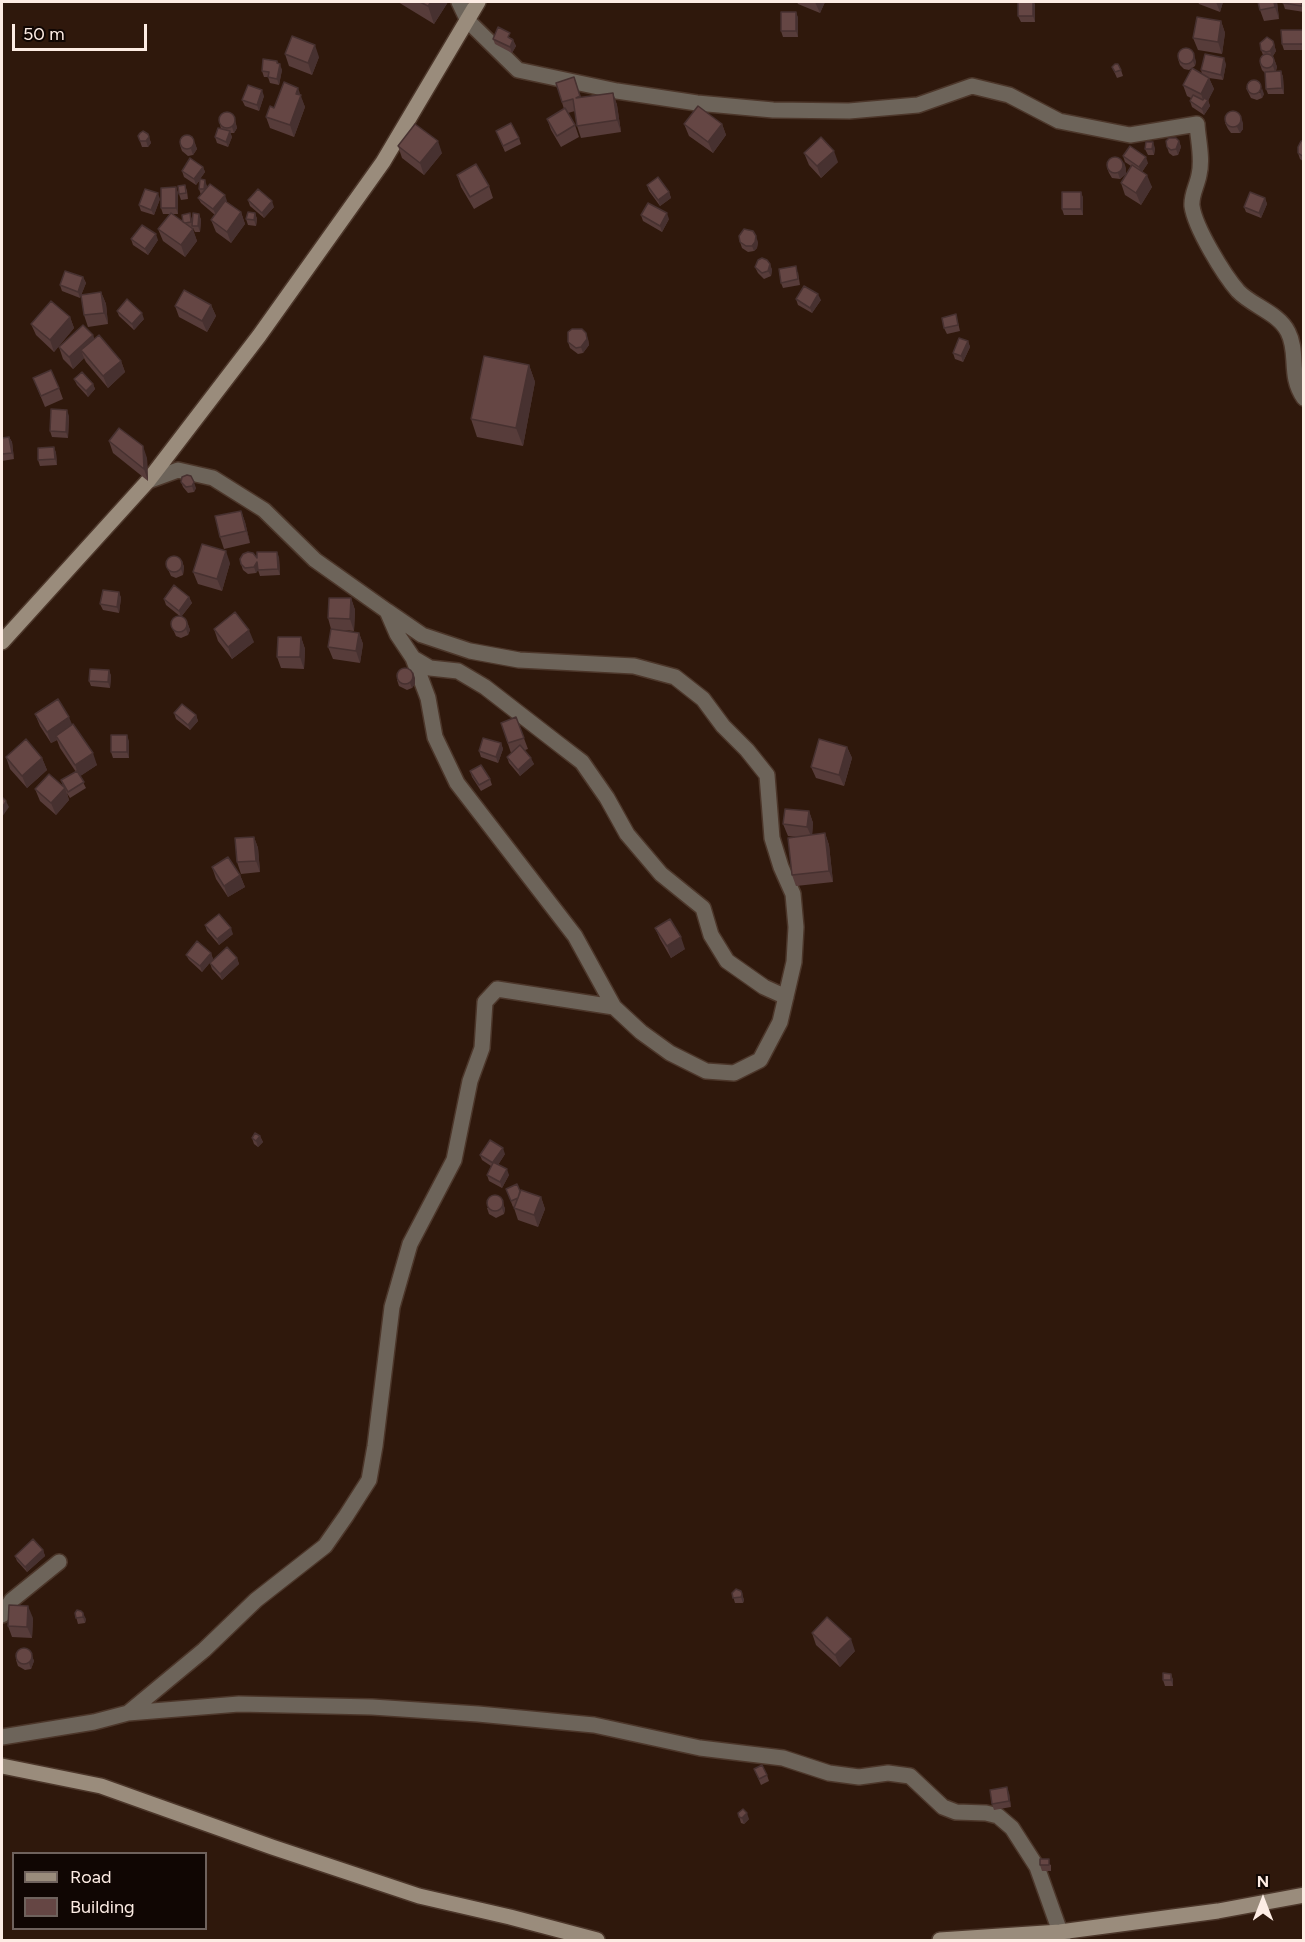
<!DOCTYPE html>
<style>
body{margin:0}
#map{position:relative;width:1305px;height:1942px;overflow:hidden;background:#2f180c;font-family:Figtree,sans-serif}
canvas{display:block}
.frame{position:absolute;inset:0;border:3px solid #fdece4;pointer-events:none}
.legend{position:absolute;left:12px;top:1852px;width:195px;height:78px;box-sizing:border-box;background:#100603;border:2px solid #6f625d;margin:0;padding:8px 10px;list-style:none;font-size:18px;color:#fdece4}
.legend li{display:flex;align-items:center;gap:12px;height:30px}
.legend b{width:30px;border:2px solid #6f625d}
.north{position:absolute;left:1233px;top:1870px;width:60px;height:60px;-webkit-text-stroke:4px #100603;paint-order:stroke;rotate:0deg;font-size:16px;font-weight:700;line-height:24px;text-align:center;color:#fdece4}
.north::after{content:'';display:block;margin:auto;width:21px;height:27px;background:#fdece4;clip-path:polygon(50% 0,100% 100%,50% 72%,0 100%)}
.scale{position:absolute;left:12px;top:24px;width:135px;height:27px;box-sizing:border-box;border:3px solid #fdece4;border-top:0;padding-left:8px;font-size:18px;line-height:21px;white-space:nowrap;color:#fdece4;-webkit-text-stroke:4px #100603;paint-order:stroke}
</style>
<div id="map">
<canvas width="1305" height="1942"></canvas>
<div class="frame"></div>
<ul class="legend">
<li><b style="height:8px;background:#9a8c7c"></b>Road</li>
<li><b style="height:16px;background:#654644"></b>Building</li>
</ul>
<div class="north">N</div>
<div class="scale">50 m</div>
</div>
<script>
const ctx = document.querySelector('canvas').getContext('2d');
ctx.lineJoin = 'round';
function strokePath(path, color, width, dash) {
  ctx.strokeStyle = color;
  ctx.lineWidth = width;
  ctx.lineCap = dash ? 'butt' : 'round';
  ctx.setLineDash(dash || []);
  ctx.stroke(path);
}
function fill(path, color) {
  ctx.fillStyle = color;
  ctx.fill(path, 'evenodd');
}
const street = new Path2D(`
 M459 2 468 21 518 70 617 91 697 103 773 110 849 111 918 105 972 86 1009 95 1059 121 1130 135 1197 124C1198 140 1203 159 1199 175 1197 186 1191 195 1192 206 1195 228 1224 275 1238 291 1252 306 1279 313 1288 332 1299 353 1288 376 1304 398
 M148 481 178 470 213 478 264 510 315 560 387 611 397 634 413 658 430 668 458 671 485 687 556 742 582 762 607 798 627 834 661 874 703 908 711 935 727 961 764 987 786 997
 M387 611 422 635 470 651 519 660 634 666 675 677 703 699 723 726 747 750 767 775 772 838 781 867 793 894 796 927 794 962 780 1022 760 1060 734 1073 706 1071 670 1053 641 1032 614 1007 575 936 457 783 435 737 428 698 413 658
 M2 1615 12 1600 59 1562
 M128 1713 239 1704 372 1707 478 1714 594 1725 700 1748 783 1758 829 1773 859 1777 888 1773 910 1776 943 1807 956 1812 986 1813 998 1816 1012 1828 1037 1867 1063 1940
 M2 1737 94 1722 128 1713 204 1650 256 1600 325 1546 346 1516 369 1480 375 1446 392 1307 410 1244 454 1160 470 1081 482 1048 485 1002 497 989 614 1007`);
const secondary = new Path2D(`
 M2 642 148 481 259 336 383 162 478 2
 M2 1766 101 1786 272 1847 419 1896 510 1917 597 1940
 M940 1940 1060 1932 1218 1911 1304 1895`);
strokePath(street, '#4c362a', 18);
strokePath(secondary, '#4c362a', 18);
strokePath(street, '#6d645a', 15);
strokePath(secondary, '#9a8c7c', 15);
fill(new Path2D(`
 M398 2H448L434 24Z
 M797 2H825L820 13 798 4Z
 M1018 2H1034L1035 5V22H1021L1018 16Z
 M1198 2H1223L1220 12 1199 4Z
 M1258 2H1277L1279 19 1264 21 1260 10Z
 M1304 2V12L1285 9 1283 3Z
 M796 12 798 18V37H783L781 31Z
 M1221 21 1225 33 1222 54 1198 50 1193 38Z
 M1304 31V50H1284L1282 44Z
 M512 38 516 46 512 53 495 44 493 39Z
 M1273 41 1276 51 1273 56 1277 67 1276 71H1281L1283 77 1284 94H1268L1266 89 1265 73 1262 70 1260 64 1263 55 1261 50Z
 M285 54 319 57 312 75 289 66Z
 M1178 59 1196 61 1195 66 1189 70 1184 69 1180 65Z
 M277 61 282 70 279 85 270 83 268 77H264L262 71Z
 M1226 64 1223 80 1209 78 1214 89 1208 100 1210 106 1204 115 1192 107 1190 101 1191 98 1187 96 1183 85 1202 74 1201 70Z
 M1112 67 1121 70 1123 76 1117 78Z
 M574 77 581 98 613 93 617 105 621 132 581 138 577 126 575 111 568 113 575 125 579 137 561 147 551 130 547 119 564 109 556 83Z
 M1246 88 1264 94 1262 98 1257 100 1251 98Z
 M264 96 259 111 245 106 242 100Z
 M302 100 305 107 294 137 270 128 266 117 274 108 303 100Z
 M235 120 237 128 234 133H230L232 137 228 147 217 143 215 137 221 129 220 125Z
 M1225 123H1243V129L1240 133H1231L1228 129Z
 M684 124H722L726 135 713 153 689 136Z
 M496 131 519 138 521 144 505 152Z
 M148 134 151 143 148 147H142L138 136Z
 M192 136 197 149 193 155 188 156 182 151 180 145Z
 M1179 141 1181 147 1178 155 1173 156 1169 153 1167 147Z
 M1304 141V162L1300 159 1298 153Z
 M398 146 442 153 424 175 402 158Z
 M1155 148 1154 155H1148L1145 149Z
 M804 153 838 162 821 178 809 165Z
 M1123 156 1148 163 1142 172 1152 187 1141 205 1125 195 1121 183 1131 166 1125 162Z
 M203 167 205 172 200 179 207 186V187L241 212 245 224 231 243 216 232 211 220 215 215 201 203 198 198 201 195 199 189 200 180 196 185 184 177 182 171Z
 M1107 168H1126V174L1120 179 1112 178 1109 173Z
 M457 175 489 186 493 198 474 209 461 187Z
 M185 185 187 191 188 199 181 200 179 194Z
 M647 185 669 192 671 198 660 206 649 191Z
 M176 187 178 193V214H172L183 222 190 213 193 224 199 214 201 220 200 232H195L193 228H192L197 241 185 257 163 241 158 229 170 214H163L161 208Z
 M1081 192 1083 198V215H1064L1062 209Z
 M1265 198 1267 204 1261 218 1246 212 1244 207Z
 M160 199 154 215 141 211 139 205Z
 M248 200 274 207 264 218 250 206Z
 M255 213 257 219 256 226 248 225 246 219Z
 M641 215 669 219 662 232 643 221Z
 M131 239 158 240 148 255 133 245Z
 M740 242H758L757 248 754 251 748 252 742 248Z
 M770 264 772 270 771 276 764 279 758 273 755 267Z
 M798 272 800 285 783 288 781 283Z
 M83 277 86 283 80 298 62 291 60 285Z
 M101 292 106 304 108 324 88 327 84 315Z
 M796 299 821 300 812 313 798 305Z
 M211 305 216 316 207 332 179 317 175 306Z
 M117 311 144 319 134 330 119 316Z
 M956 314 960 331 947 334 944 328Z
 M70 317 74 328 54 352 36 335 31 324Z
 M93 335 94 339 121 361 125 372 108 388 86 362 84 358 73 369 63 359 59 347Z
 M588 339 589 345 583 353 578 354 570 348 568 342Z
 M968 341 970 347 963 362 955 359 953 353Z
 M529 365 535 382 523 446 477 437 471 419Z
 M33 378 59 388 63 399 45 407Z
 M74 379 93 384 95 389 88 397 77 385Z
 M69 416 68 438 52 437 50 431Z
 M9 437 12 442 14 459 2 461V438Z
 M109 441 147 458 148 481 113 453Z
 M54 447 56 453 57 465 40 466 38 460Z
 M182 477 196 488 194 492 188 493 183 487 181 482Z
 M241 511 245 522 250 543 224 549 220 537Z
 M279 557 280 575 260 576 258 570 256 573 248 574 243 570 241 564 257 558Z
 M182 561 184 567 183 575 176 578 171 576 166 565Z
 M230 563 222 591 198 584 193 572Z
 M119 592 121 598 119 613 103 610 100 604Z
 M189 597 192 603 181 617 186 619 190 630 188 635 181 638 176 636 171 625 181 617 166 605 164 599Z
 M351 598 355 610 354 631 344 630 359 633 363 644 360 663 333 659 328 647 331 629 328 618Z
 M214 629 254 642 232 659 218 641Z
 M301 637 305 649 304 669 281 668 277 657Z
 M109 670 111 676 110 688 91 686 89 681Z
 M415 678V684L412 688 407 690 399 686 397 680Z
 M174 713 196 715 198 721 190 730 176 719Z
 M35 714 72 725 97 765 80 776 86 788 70 798 67 793 69 800 56 815 40 801 35 789 63 786 61 780 76 772 60 748 57 740 51 743 40 726Z
 M516 717 528 749 525 750 534 764 520 776 509 763 507 757 511 753 501 723Z
 M129 741V758H113L111 752Z
 M501 743 503 749 498 763 481 757 479 751Z
 M847 747 852 758 844 786 816 778 811 767Z
 M6 757 42 758 47 770 27 788 10 769Z
 M470 771 490 779 492 785 481 791 472 777Z
 M809 811 813 823 812 835 825 833 829 845 833 882 796 886 792 875 796 837 788 836 783 824Z
 M254 837 258 848 260 872 241 874 237 862Z
 M212 867 240 875 245 887 228 897 216 879Z
 M205 925 233 934 219 945 207 931Z
 M655 928 685 949 671 958 660 939Z
 M211 953 213 959 202 972 189 960 186 955Z
 M237 958 239 964 222 980 212 969 210 963Z
 M260 1136 263 1142 258 1147 254 1144 252 1138Z
 M505 1154 498 1165 509 1175 502 1188 489 1181 487 1175 491 1166 482 1160 480 1155Z
 M506 1189 520 1191 541 1197 545 1209 538 1227 518 1220 514 1208 515 1206 513 1207Z
 M503 1203 505 1209 504 1214 496 1218 489 1214 487 1208Z
 M43 1550 45 1556 27 1572 17 1561 15 1556Z
 M741 1591 744 1600 743 1603H735L732 1593Z
 M75 1613 86 1619 85 1623 78 1624Z
 M33 1618 32 1638 12 1637 8 1626Z
 M812 1633 855 1651 840 1667 816 1645Z
 M30 1651 34 1661 31 1669 25 1670 18 1666 16 1660Z
 M1171 1674 1173 1680V1686H1165L1163 1680Z
 M754 1769 767 1775 769 1781 761 1785Z
 M1009 1793 1011 1807 994 1810 992 1804Z
 M738 1813 749 1819 744 1824 741 1823Z
 M1040 1859 1051 1865V1871H1042L1040 1865Z`), '#573c3a');
fill(new Path2D(`
 M431 2H448L434 24 428 6Z
 M815 2H825L820 13Z
 M1033 2 1035 5V22L1033 16Z
 M1216 2H1223L1220 12Z
 M1274 2H1277L1279 19 1275 7Z
 M796 12 798 18V37L796 31Z
 M1221 21 1225 33 1222 54 1218 42Z
 M513 40 516 46 512 53 510 47Z
 M1273 41 1276 51 1272 57 1270 51Z
 M315 45 319 57 312 75 308 63Z
 M1194 55 1196 61 1195 66 1193 61Z
 M1224 58 1226 64 1223 80 1221 75Z
 M277 61 279 66 280 64 282 70 279 85 277 79Z
 M1275 61 1277 67 1275 72 1273 66Z
 M1281 71 1283 77 1284 94 1282 88Z
 M1209 78 1214 89 1207 103 1208 100 1210 106 1204 115 1202 109 1205 105 1201 94Z
 M298 88 305 107 294 137 290 125Z
 M1262 88 1264 94 1262 98 1260 92Z
 M262 90 264 96 259 111 257 105Z
 M613 93 617 105 621 132 617 120Z
 M233 114 237 128 234 133 232 127Z
 M1241 117 1243 123V129L1240 133 1237 127Z
 M722 124 726 135 713 153 708 142Z
 M230 131 232 137 228 147 226 142Z
 M149 137 151 143 148 147 146 141Z
 M438 141 442 153 424 175 420 163Z
 M1179 141 1181 147 1178 155 1176 149Z
 M1153 142 1155 148 1154 155 1152 149Z
 M195 143 197 149 193 155 191 149Z
 M834 151 838 162 821 178 817 166Z
 M1146 157 1148 163 1141 173 1139 167Z
 M1124 162 1126 168V174L1120 179 1118 173Z
 M203 167 205 172 196 185 194 179Z
 M1147 175 1152 187 1141 205 1136 193Z
 M205 180 207 186 206 195 204 189Z
 M176 187 178 193V214L176 208Z
 M669 192 671 198 660 206 658 200Z
 M1081 192 1083 198V215L1081 209Z
 M158 193 160 199 154 215 151 210Z
 M225 195 227 201 216 215 213 209Z
 M1265 198 1267 204 1261 218 1259 213Z
 M272 201 274 207 264 218 262 213Z
 M241 212 245 224 231 243 227 232Z
 M255 213 257 219 256 226 254 220Z
 M667 213 669 219 662 232 660 226Z
 M199 214 201 220 200 232 198 226Z
 M193 229 197 241 185 257 181 245Z
 M156 234 158 240 148 255 145 249Z
 M756 236 758 242 757 248 754 251 752 246Z
 M770 264 772 270 771 276 768 271Z
 M83 277 86 283 80 298 78 292Z
 M101 292 106 304 108 324 104 313Z
 M818 294 821 300 812 313 810 308Z
 M211 305 216 316 207 332 202 321Z
 M142 313 144 319 134 330 132 324Z
 M70 317 74 328 54 352 50 340Z
 M586 333 588 339 589 345 583 353 581 347Z
 M93 335 97 347 81 350 84 358 73 369 69 357Z
 M968 341 970 347 963 362 961 356Z
 M121 361 125 372 108 388 103 376Z
 M529 365 535 382 523 446 516 428Z
 M93 384 95 389 88 397 86 391Z
 M67 410 69 416 68 438 66 432Z
 M9 437 12 442 14 459 12 453Z
 M143 446 147 458 148 481 144 469Z
 M54 447 56 453 57 465 55 459Z
 M194 482 196 488 194 492 192 486Z
 M241 511 245 522 250 543 246 531Z
 M226 551 230 563 222 591 217 579Z
 M277 552 279 557 280 575 278 569Z
 M182 561 184 567 183 575 181 569Z
 M257 562 260 568 256 573 254 567Z
 M119 592 121 598 119 613 117 607Z
 M189 597 192 603 181 617 179 611Z
 M351 598 355 610 354 631 350 619Z
 M188 624 190 630 188 635 186 629Z
 M249 630 254 642 232 659 228 647Z
 M359 633 363 644 360 663 356 651Z
 M301 637 305 649 304 669 300 657Z
 M109 670 111 676 110 688 108 682Z
 M413 672 415 678V684L412 688 410 683Z
 M196 715 198 721 190 730 188 725Z
 M69 717 74 729 56 736 57 740 51 743 47 732Z
 M127 735 129 741V758L127 752Z
 M501 743 503 749 498 763 496 757Z
 M847 747 852 758 844 786 839 775Z
 M93 753 97 765 79 777 75 765Z
 M42 758 47 770 27 788 22 776Z
 M531 758 534 764 520 776 518 770Z
 M65 788 69 800 56 815 51 803Z
 M6 801 9 807 2 817V808Z
 M809 811 813 823 812 838 807 827Z
 M825 833 829 845 833 882 829 871Z
 M254 837 258 848 260 872 256 861Z
 M240 875 245 887 228 897 224 886Z
 M231 928 233 934 219 945 217 939Z
 M681 937 685 949 671 958 667 946Z
 M211 953 213 959 202 972 200 966Z
 M237 958 239 964 222 980 220 974Z
 M260 1136 263 1142 258 1147 256 1141Z
 M503 1148 505 1154 496 1168 493 1162Z
 M507 1169 509 1175 502 1188 500 1182Z
 M541 1197 545 1209 538 1227 534 1215Z
 M503 1203 505 1209 504 1214 502 1208Z
 M43 1550 45 1556 27 1572 25 1567Z
 M742 1594 744 1600 743 1603 741 1597Z
 M28 1606 33 1618 32 1638 27 1627Z
 M83 1613 86 1619 85 1623 83 1617Z
 M851 1639 855 1651 840 1667 835 1655Z
 M32 1656 34 1661 31 1669 29 1663Z
 M1171 1674 1173 1680V1686L1171 1680Z
 M1007 1787 1009 1793 1011 1807 1009 1801Z
 M747 1813 749 1819 744 1824 742 1818Z`), '#473130');
const building = new Path2D(`
 M420 2H431L428 6Z
 M1018 2H1033V16H1018Z
 M1258 2H1274L1275 7 1260 10Z
 M1283 2H1302V6L1283 3Z
 M781 12H796V31H781Z
 M1197 17 1221 21 1218 42 1193 38Z
 M498 27 510 33 508 37 513 40 510 47 493 39Z
 M1281 30H1303V44H1282Z
 M292 36 315 45 308 63 285 54Z
 M1267 37 1273 41 1274 45 1270 51 1266 52 1261 50 1260 43Z
 M1178 56a8 8 0 1 1 16 0a8 8 0 1 1-16 0Z
 M1260 61a7 7 0 1 1 14 0a7 7 0 1 1-14 0Z
 M1205 54 1224 58 1221 75 1201 70Z
 M263 59 277 61V63L280 64 277 79 268 77 269 72 262 71Z
 M1115 64H1118L1121 70 1115 72 1112 67Z
 M1192 68 1209 78 1201 94 1183 85Z
 M1281 71 1282 88 1266 89 1265 72Z
 M574 77 580 96 576 98 613 93 617 120 577 126 573 99 562 102 556 83Z
 M1247 87a7 7 0 1 1 14 0a7 7 0 1 1-14 0Z
 M284 82 298 88 296 94 301 95 290 125 266 117 270 106 274 108Z
 M248 85 262 90 257 105 242 100Z
 M1193 95 1203 100 1204 98 1208 100 1202 109 1190 101Z
 M698 106 722 124 708 142 684 124Z
 M565 108 575 125 557 136 547 119Z
 M1225 119a8 8 0 1 1 16 0a8 8 0 1 1-16 0Z
 M219 120a8 8 0 1 1 16 0a8 8 0 1 1-16 0Z
 M511 123 519 138 503 146 496 131Z
 M415 124 438 141 420 163 398 146Z
 M218 128 230 131 226 142 215 137Z
 M143 131 148 134 149 137 146 141H140L138 136 140 133Z
 M180 142a7 7 0 1 1 14 0a7 7 0 1 1-14 0Z
 M821 137 834 151 817 166 804 153Z
 M1169 138H1176L1179 141 1176 149 1171 150 1167 147 1166 141Z
 M1301 141H1304V157L1298 153V147Z
 M1146 142H1153L1152 149H1145Z
 M1130 146 1146 157 1139 167 1123 156Z
 M1107 165a8 8 0 1 1 16 0a8 8 0 1 1-16 0Z
 M190 158 203 167 194 179 182 171Z
 M476 164 489 186 470 197 457 175Z
 M1132 165 1147 175 1136 193 1121 183Z
 M658 177 669 192 658 200 647 185Z
 M200 179 205 180 204 189H199Z
 M210 184 225 195 213 209 198 198Z
 M185 185 186 193 179 194 178 186Z
 M176 187V208H161V188Z
 M145 189 158 193 151 210 139 205Z
 M258 189 272 201 262 213 248 200Z
 M1062 192H1081V209H1062Z
 M1250 192 1265 198 1259 213 1244 207Z
 M225 201 241 212 227 232 211 220Z
 M648 203 667 213 660 226 641 215Z
 M248 212 255 213 254 220 246 219Z
 M171 213 193 229 181 245 158 229Z
 M190 213 191 222 185 223 183 222 182 215Z
 M193 213 199 214 198 226H192Z
 M142 225 156 234 145 249 131 239Z
 M744 229 753 231 756 236 755 242 752 246H746L740 242 739 236Z
 M762 258 767 260 770 264 768 271 762 273 755 267 758 260Z
 M796 266 798 279 781 283 779 269Z
 M65 271 83 277 78 292 60 285Z
 M804 286 818 294 810 308 796 299Z
 M184 290 211 305 202 321 175 306Z
 M101 292 104 313 84 315 81 295Z
 M127 299 142 313 132 324 117 311Z
 M51 301 70 317 50 340 31 324Z
 M956 314 958 325 944 328 942 318Z
 M83 325 93 335 69 357 59 347Z
 M572 329H582L586 333 587 339 581 347 576 348 568 342V332Z
 M99 335 121 361 103 376 81 350Z
 M959 338 968 341 961 356 953 353Z
 M484 356 529 365 516 428 471 419Z
 M51 370 59 388 41 396 33 378Z
 M82 372 93 384 86 391 74 379Z
 M51 409 67 410 66 432 50 431Z
 M119 428 143 446 144 469 109 441Z
 M9 437 12 453 2 454V438Z
 M54 447 55 459 38 460V448Z
 M187 475 191 476 194 482 192 486 186 487 181 482 182 477Z
 M241 511 246 531 220 537 215 516Z
 M202 544 226 551 217 579 193 572Z
 M248 552 253 553 257 558V552H277L278 569 258 570 257 562 254 567 245 568 241 564 240 559 243 554Z
 M166 564a8 8 0 1 1 16 0a8 8 0 1 1-16 0Z
 M174 585 189 597 179 611 164 599Z
 M103 590 119 592 117 607 100 604Z
 M329 598H351L350 619 328 618Z
 M235 612 249 630 228 647 214 629Z
 M171 624a8 8 0 1 1 16 0a8 8 0 1 1-16 0Z
 M331 629 359 633 356 651 328 647Z
 M278 637H301L300 657H277Z
 M397 676a8 8 0 1 1 16 0a8 8 0 1 1-16 0Z
 M90 669 109 670 108 682 89 681Z
 M58 699 69 717 47 732 35 714Z
 M182 704 196 715 188 725 174 713Z
 M516 717 524 738 508 743 501 723Z
 M73 724 93 753 75 765 56 736Z
 M111 735H127V752H111Z
 M483 738 501 743 496 757 479 751Z
 M26 739 42 758 22 776 6 757Z
 M819 739 847 747 839 775 811 767Z
 M520 745 531 758 518 770 507 757Z
 M481 765 490 779 479 785 470 771Z
 M77 771 84 782 68 792 61 780Z
 M49 774 65 788 51 803 35 789Z
 M2 797 6 801 2 808Z
 M785 809 809 811 807 827 783 824Z
 M825 833 829 871 792 875 788 838Z
 M254 837 256 861 237 862 235 838Z
 M228 857 240 875 224 886 212 867Z
 M219 914 231 928 217 939 205 925Z
 M670 919 681 937 667 946 655 928Z
 M197 941 211 953 200 966 186 955Z
 M227 947 237 958 220 974 210 963Z
 M255 1133 260 1136 256 1141 252 1138Z
 M490 1140 503 1148 493 1162 507 1169 500 1182 487 1175 493 1163 480 1155Z
 M517 1184 520 1191 518 1198 511 1201 506 1189Z
 M521 1190 541 1197 534 1215 514 1208Z
 M487 1203a8 8 0 1 1 16 0a8 8 0 1 1-16 0Z
 M33 1539 43 1550 25 1567 15 1556Z
 M736 1589 741 1591 742 1594 741 1597 733 1598 732 1593Z
 M9 1605 28 1606 27 1627 8 1626Z
 M77 1610 81 1611 83 1613V1617L76 1618 75 1613Z
 M827 1617 851 1639 835 1655 812 1633Z
 M16 1656a8 8 0 1 1 16 0a8 8 0 1 1-16 0Z
 M1163 1673 1171 1674V1680H1163Z
 M762 1765 767 1775 759 1779 754 1769Z
 M1007 1787 1009 1801 992 1804 990 1790Z
 M743 1809 747 1813 742 1818 739 1817 738 1813Z
 M1040 1859H1049V1865H1040Z`);
fill(building, '#654644');
strokePath(building, '#473130', 1.5);
</script>
